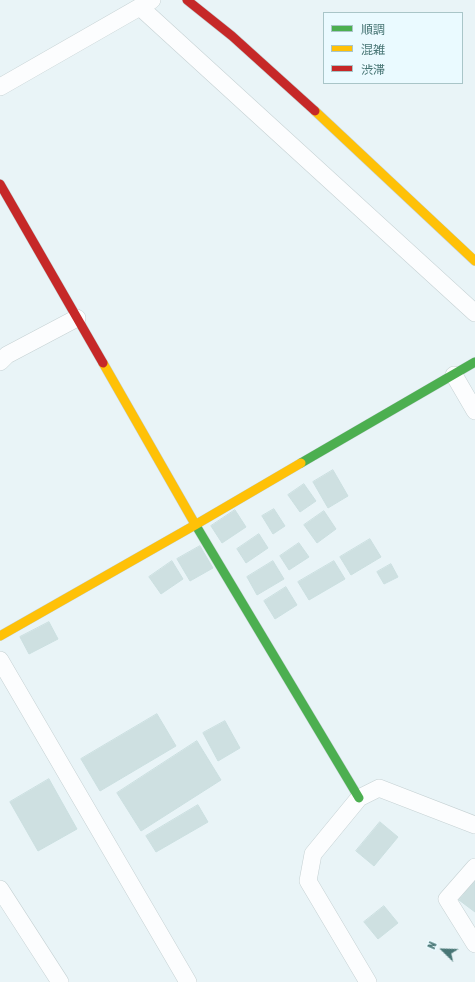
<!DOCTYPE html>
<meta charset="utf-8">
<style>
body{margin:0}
#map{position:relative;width:475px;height:982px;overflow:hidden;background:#e9f4f7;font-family:"Asap Condensed","Noto Sans JP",sans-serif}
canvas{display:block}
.legend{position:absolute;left:323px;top:12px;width:140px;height:72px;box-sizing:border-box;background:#eafaff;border:1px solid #a9c5c8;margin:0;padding:5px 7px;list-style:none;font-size:12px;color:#487675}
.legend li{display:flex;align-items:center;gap:8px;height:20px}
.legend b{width:20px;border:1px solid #a9c5c8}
.north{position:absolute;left:423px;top:930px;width:40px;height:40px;-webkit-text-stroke:3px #eafaff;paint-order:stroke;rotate:293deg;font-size:11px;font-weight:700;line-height:16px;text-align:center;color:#487675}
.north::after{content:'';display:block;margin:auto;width:14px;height:18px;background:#487675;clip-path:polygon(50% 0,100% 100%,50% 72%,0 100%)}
</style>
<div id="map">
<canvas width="475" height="982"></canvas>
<ul class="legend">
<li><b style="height:5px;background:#4caf50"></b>順調</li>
<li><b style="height:5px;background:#ffc107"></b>混雑</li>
<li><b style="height:5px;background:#c62828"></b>渋滞</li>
</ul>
<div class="north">N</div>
</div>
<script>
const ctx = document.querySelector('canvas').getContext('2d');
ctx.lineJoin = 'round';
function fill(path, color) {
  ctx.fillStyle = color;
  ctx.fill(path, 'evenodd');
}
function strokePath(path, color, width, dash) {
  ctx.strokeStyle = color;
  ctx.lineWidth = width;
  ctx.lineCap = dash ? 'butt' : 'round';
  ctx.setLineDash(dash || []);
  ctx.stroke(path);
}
const building = new Path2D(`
 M333 470 348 496 328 508 313 482Z
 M304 484 316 501 300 512 288 495Z
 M274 509 285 526 273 534 262 516Z
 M235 510 246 527 222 543 211 526Z
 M324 511 336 529 317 543 304 525Z
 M259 534 268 548 246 563 237 549Z
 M370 539 381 557 351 575 340 557Z
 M299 543 309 557 289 570 280 556Z
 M200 546 213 568 190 581 177 559Z
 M172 561 183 579 161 594 149 577Z
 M273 561 284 579 257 595 247 577Z
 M334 561 345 579 309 600 298 582Z
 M391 564 398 577 384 584 377 572Z
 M286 587 297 605 275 619 264 601Z
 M49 622 58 639 29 654 20 637Z
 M157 714 176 746 100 791 81 759Z
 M225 721 240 748 218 761 203 733Z
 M197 741 221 780 141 831 117 793Z
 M49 779 77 829 38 851 10 802Z
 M198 805 208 822 156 852 146 836Z
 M380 822 398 837 374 866 356 851Z
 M475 878V912L459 900Z
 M384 906 398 923 378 939 364 922Z`);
fill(building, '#cee0e1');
strokePath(building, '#cbdfe0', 1);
const street = new Path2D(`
 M140 7 475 313
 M0 87 152 0
 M0 362 7 355 77 318
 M454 375 475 411
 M0 660 188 982
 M475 867 447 899 475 944
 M0 889 60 982
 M368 982 308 881 313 854 359 798 379 788 475 825`);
const fast = new Path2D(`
 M301 463 475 362
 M195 524 359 798`);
const slow = new Path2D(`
 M315 111 475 261
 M103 363 195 524
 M0 636 195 525 301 463`);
const jam = new Path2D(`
 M187 0 232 36 315 111
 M0 184 103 363`);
strokePath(street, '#c5d1d3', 18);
strokePath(fast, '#c3d1d3', 10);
strokePath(slow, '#c3d1d3', 10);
strokePath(jam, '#c3d1d3', 10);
strokePath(street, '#fcfdfe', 17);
strokePath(fast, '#4caf50', 9);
strokePath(slow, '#ffc107', 9);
strokePath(jam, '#c62828', 9);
</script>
